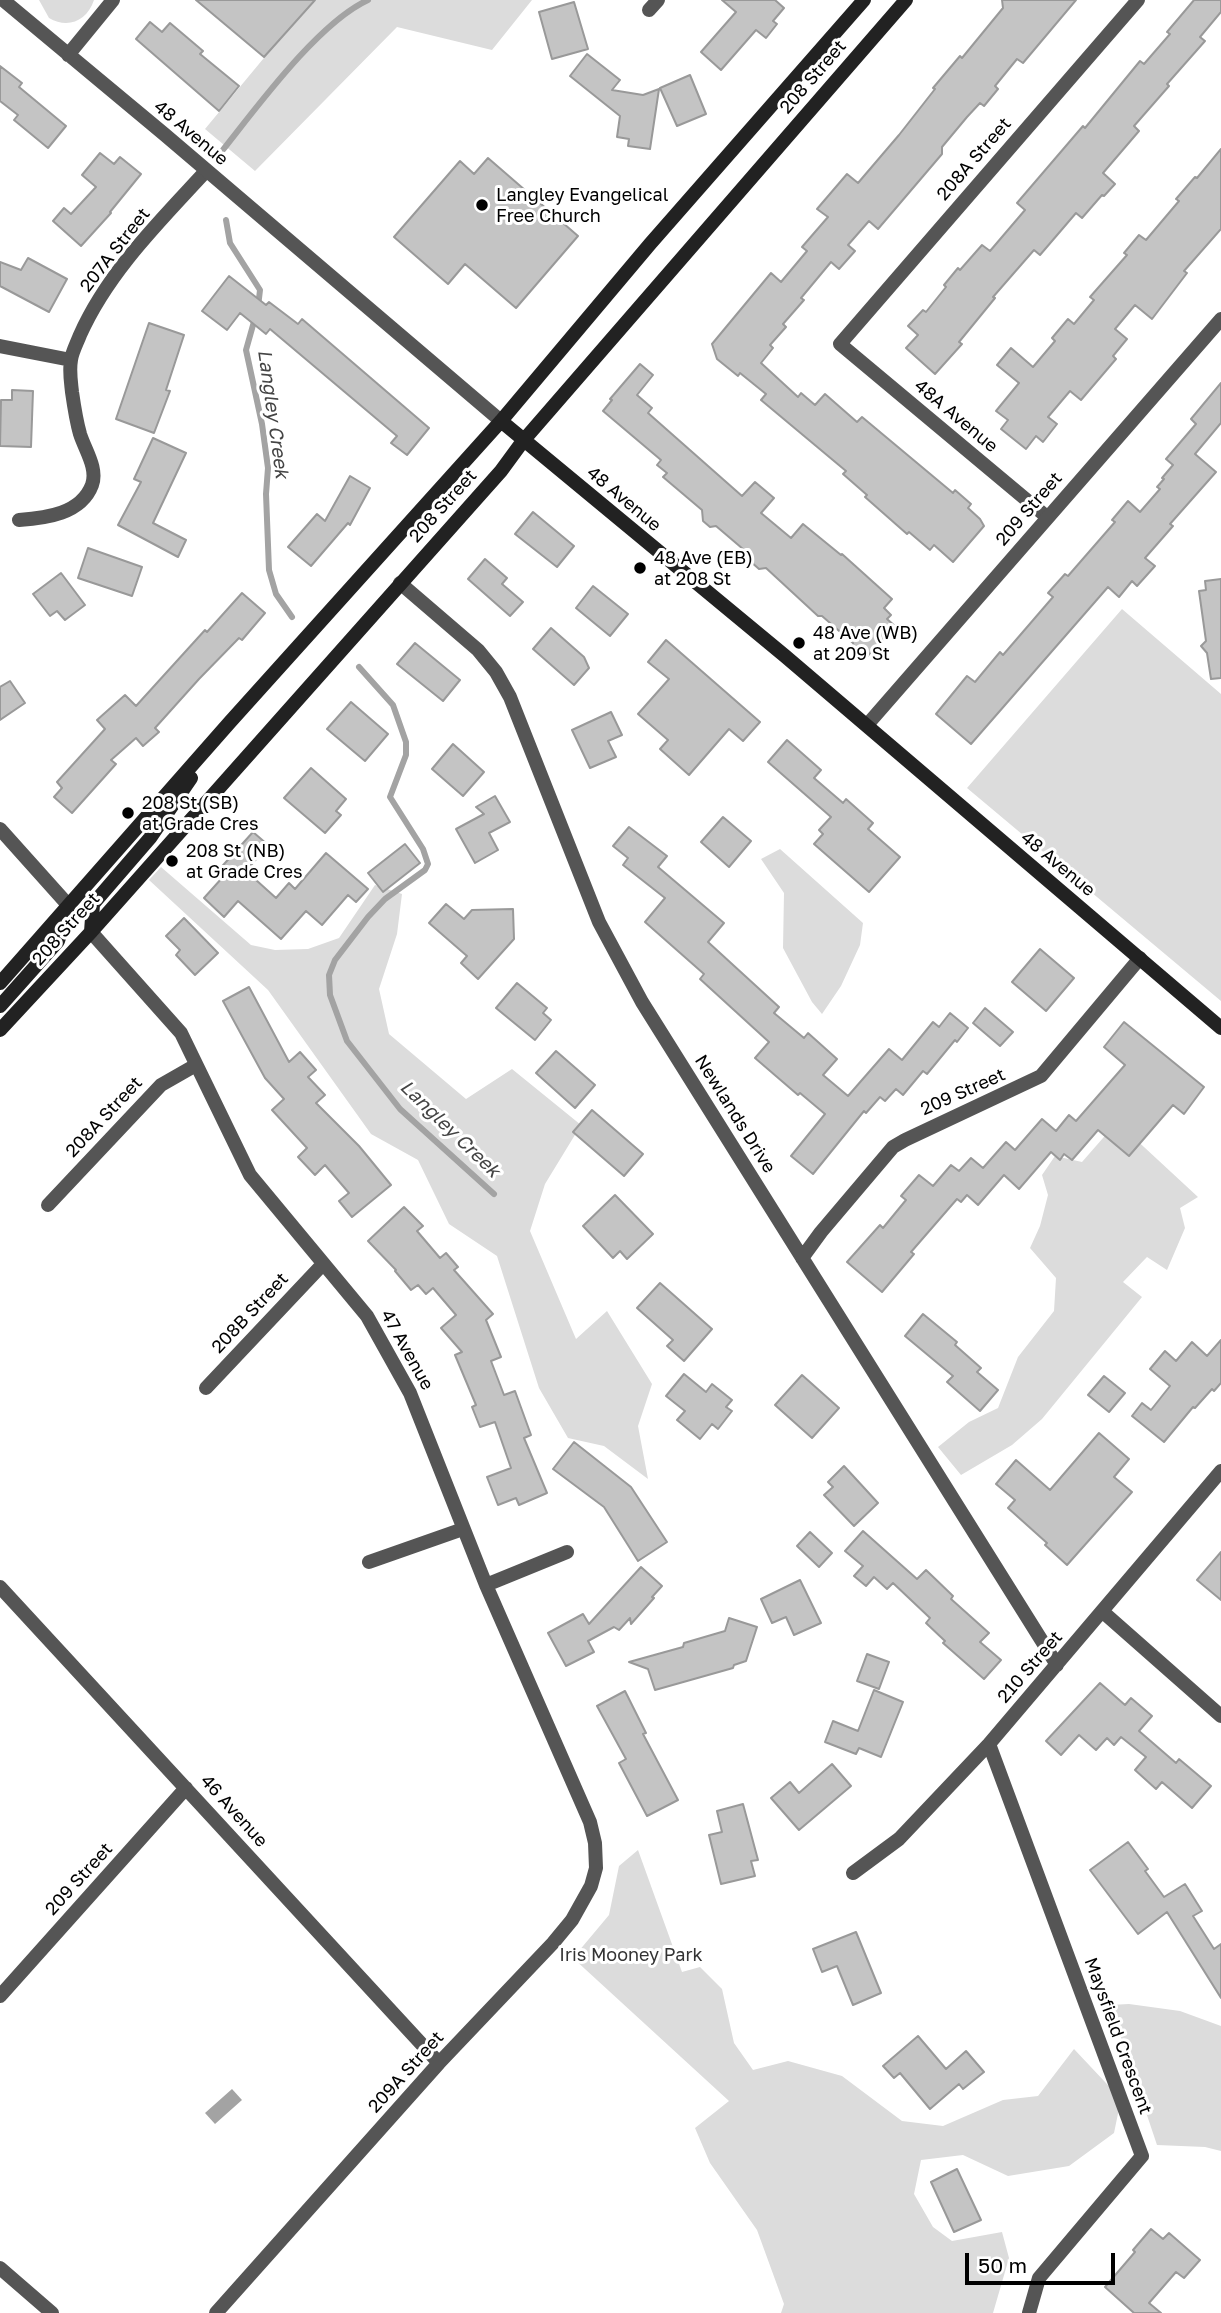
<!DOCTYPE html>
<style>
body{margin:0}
#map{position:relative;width:1221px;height:2313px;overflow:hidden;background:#fff;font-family:"Golos Text",sans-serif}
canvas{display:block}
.scale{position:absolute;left:965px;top:2253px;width:150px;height:32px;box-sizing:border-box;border:4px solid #000;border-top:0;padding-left:9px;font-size:21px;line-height:24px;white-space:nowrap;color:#000;-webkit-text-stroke:5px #fff;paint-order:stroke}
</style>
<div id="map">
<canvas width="1221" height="2313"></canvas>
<div class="scale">50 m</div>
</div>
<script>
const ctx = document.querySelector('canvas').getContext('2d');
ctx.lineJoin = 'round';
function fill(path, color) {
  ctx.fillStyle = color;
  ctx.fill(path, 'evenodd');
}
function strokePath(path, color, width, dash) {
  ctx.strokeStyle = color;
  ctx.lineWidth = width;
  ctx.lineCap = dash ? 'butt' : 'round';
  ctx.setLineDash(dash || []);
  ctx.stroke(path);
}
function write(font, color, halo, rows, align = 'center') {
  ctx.font = font + ' "Golos Text",sans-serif';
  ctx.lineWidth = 6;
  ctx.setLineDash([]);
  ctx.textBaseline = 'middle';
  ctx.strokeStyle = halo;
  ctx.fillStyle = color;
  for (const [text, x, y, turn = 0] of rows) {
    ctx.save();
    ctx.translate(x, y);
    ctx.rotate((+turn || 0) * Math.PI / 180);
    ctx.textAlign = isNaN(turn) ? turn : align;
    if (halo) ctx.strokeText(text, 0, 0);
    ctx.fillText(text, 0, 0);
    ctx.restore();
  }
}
fill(new Path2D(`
 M39 0H94C87 21 68 29 49 18Z
 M312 0H532L492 50 397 27 255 171 205 129Z
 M1122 609 1221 694V1001L967 788Z
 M780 849 863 923 860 945 841 986 822 1014 812 1002 783 948 784 893 761 859Z
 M161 867 251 945 275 950 308 949 339 938 375 885 402 894 397 934 379 989 389 1034 466 1099 512 1069 581 1125 545 1184 530 1231 576 1339 607 1311 652 1384 638 1426 648 1479 604 1446 568 1438 539 1388 497 1256 449 1224 418 1160 371 1134 268 990 149 880Z
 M1117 1122 1198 1197 1180 1208 1185 1228 1167 1270 1147 1257 1123 1282 1142 1297 1042 1419 1012 1445 961 1475 938 1447 969 1422 998 1408 1018 1357 1054 1311 1056 1278 1030 1248 1040 1226 1048 1195 1042 1175 1055 1156 1082 1162Z
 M638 1850 682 1972 700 1967 722 1989 734 2043 753 2070 788 2061 842 2076 902 2121 943 2126 1003 2100 1038 2096 1074 2049 1121 2099 1114 2133 1069 2166 1008 2176 963 2155 921 2160 914 2194 933 2227 952 2241 1002 2232 1009 2258 993 2313H781L784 2304 757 2230 710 2163 695 2128 729 2101 573 1958 609 1915 619 1866Z
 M1129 2004 1180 2011 1221 2026V2151L1205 2147 1157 2145 1110 2005Z`), '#dcdcdc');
fill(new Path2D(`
 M232 2089 242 2100 215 2124 205 2113Z`), '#a3a3a3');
strokePath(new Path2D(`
 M222 151C257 107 318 23 368 0
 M226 220 230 243 260 290 258 307
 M255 318 246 350 262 424 268 468 266 494 269 570 276 594 292 617
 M359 667 393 705 406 742V755L390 797 423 849 428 864 425 870 385 899 368 917 335 960 329 975 330 995 347 1041 400 1109 494 1194`), '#a3a3a3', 6);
const building = new Path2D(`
 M196 0H315L264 57Z
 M722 0H775L784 8 773 21 777 24 766 38 756 30 721 70 701 52 736 12Z
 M1002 0H1076L1023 63 1017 59 995 86 998 89 984 106 980 103 967 117 942 147V154L878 229 869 221 848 245 855 251 839 269 831 262 801 298 804 300 783 324 786 327 770 345 773 348 761 363 798 397 801 393 815 405 825 394 857 422 862 417 953 493 955 490 971 504 968 508 980 519 984 526 953 562 934 545 930 550 909 532 907 534 865 497 867 495 843 474 846 471 761 400 766 394 740 373 738 376 717 359 712 344 771 273 781 282 807 251 802 247 828 217 817 209 847 174 858 183 899 135 935 89 933 88 960 56 962 58 1003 8Z
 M1194 0H1221V12L1200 37 1205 41 1167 84 1169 86 1134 126 1139 131 1103 173 1115 184 1104 196 1102 195 1082 218 1076 213 1040 255 1034 250 993 297 995 298 959 342 962 344 935 374 906 348 918 335 908 326 923 310 926 312 946 287 944 285 958 268 960 270 982 245 990 251 1025 210 1017 203 1083 126 1085 128 1140 61 1144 64 1170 34 1167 32Z
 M574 2 588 49 552 59 539 12Z
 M150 22 162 32 170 23 203 51 200 54 239 86 219 111 136 39Z
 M587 54 620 80 612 90 643 95 659 89 650 149 628 146 629 139 617 137 620 116 570 76Z
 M0 66 22 83 19 87 66 126 48 148 14 120 18 115 0 101Z
 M690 75 706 114 677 126 660 88Z
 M1221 149V229L1184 271 1187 273 1152 319 1135 305 1115 329 1127 339 1113 356 1116 359 1081 400 1070 391 1048 417 1057 424 1043 442 1036 436 1026 449 1001 429 1008 420 996 411 1019 383 997 365 1011 348 1033 367 1055 341 1052 338 1068 319 1074 324 1094 300 1090 297 1127 255 1124 253 1139 235 1146 240 1179 201 1176 199 1195 177 1197 178Z
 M100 153 114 164 120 157 141 174 110 212 111 213 81 246 53 221 64 208 71 214 96 187 82 175Z
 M488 158 578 236 516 308 465 264 448 284 394 237 460 161 474 174Z
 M28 258 67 279 49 312 0 286V262L21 270Z
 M229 276 266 305 269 302 298 324 302 319 429 428 407 455 391 443 397 436 270 329 266 334 240 313 227 330 202 311Z
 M149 323 184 335 166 390 170 391 154 433 116 419Z
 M640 364 653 375 637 395 652 408 648 413 742 496 755 482 774 498 761 513 791 538 803 524 841 555 842 554 892 599 884 608 891 615 887 619 895 626 865 659 854 648 853 643 822 616H818L766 568 759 569 750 561V555L716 526 710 527 703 521 702 510 663 477 667 473 657 465 661 460 603 411 612 400 610 399Z
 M1221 383V423L1195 454 1216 472 1170 524 1173 526 1145 558 1155 566 1137 586 1132 581 1119 597 1108 587 971 744 936 714 967 676 975 682 1000 652 1003 655 1053 597 1048 593 1065 574 1068 576 1115 522 1112 520 1128 501 1140 512 1160 489 1157 487 1164 479 1162 478 1173 465 1166 459 1196 424 1191 419Z
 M12 390 33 391 31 447 0 446 1 400H12Z
 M153 438 186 453 153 523 186 540 178 557 118 525 141 482 134 479Z
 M350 476 370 488 350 525 348 523 311 566 288 547 317 514 325 521Z
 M533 512 574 546 557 567 515 534Z
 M88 548 142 567 132 596 78 578Z
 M485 559 507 578 502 584 523 602 510 616 468 579Z
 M61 573 85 605 65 620 57 611 50 616 33 594Z
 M1221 579V678L1211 679 1207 653 1201 646 1206 641 1199 591 1206 590 1205 581Z
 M593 586 628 614 610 636 576 608Z
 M242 593 265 613 242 640 239 638 199 679 155 728 159 732 143 746 136 738 111 760 116 764 72 813 54 797 62 788 57 782 105 729 97 720 125 695 136 706 205 630 207 632Z
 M551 628 584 657 589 668 574 685 533 649Z
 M666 640 760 722 743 741 729 729 689 775 660 749 668 740 638 714 669 679 648 662Z
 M415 643 460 680 443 701 397 664Z
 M10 681 25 703 0 720V687Z
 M351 702 388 734 365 761 327 729Z
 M611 712 622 735 608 741 616 757 590 768 572 730Z
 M787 740 821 770 814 778 843 803 846 799 873 823 868 829 900 857 869 892 814 844 823 834 819 830 831 817 768 762Z
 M453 744 484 772 463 796 432 769Z
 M311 768 346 799 336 811 341 815 325 833 284 798Z
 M495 796 510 822 489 833 498 850 475 863 456 829 484 814 476 807Z
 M723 817 751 841 729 867 701 842Z
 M629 827 667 856 658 867 724 923 708 942 779 1007 774 1013 804 1038 808 1033 837 1059 823 1075 848 1096 889 1049 902 1060 933 1022 939 1027 950 1013 968 1028 957 1042 955 1040 927 1074 923 1071 903 1095 896 1089 885 1101 880 1097 866 1113 864 1111 813 1174 791 1156 825 1114 800 1093 798 1095 755 1058 769 1042 700 979 704 974 645 922 665 898 623 865 628 858 613 846Z
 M253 832 268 845 246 871 276 898 289 883 295 889 326 853 368 889 356 902 348 895 322 925 306 911 281 939 238 901 224 917 204 898 222 878 216 873Z
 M405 844 420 863 383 892 368 873Z
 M446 904 464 919 472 910 513 909 514 939 478 979 461 963 467 956 429 923Z
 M184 918 218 953 195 975 176 955 180 950 166 936Z
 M1040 949 1074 978 1046 1011 1012 982Z
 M517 983 547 1008 543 1013 551 1020 535 1040 496 1008Z
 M249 987 289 1062 300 1052 316 1070 308 1077 325 1095 316 1103 359 1146 391 1185 352 1217 339 1201 349 1193 325 1165 315 1175 298 1157 307 1148 272 1110 284 1099 265 1078 223 1001Z
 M985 1008 1013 1032 1000 1046 973 1023Z
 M1124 1022 1204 1087 1184 1114 1173 1105 1129 1156 1098 1130 1072 1160 1064 1154 1060 1160 1051 1152 1019 1189 1004 1175 978 1205 967 1195 961 1202 957 1199 911 1252 914 1254 882 1292 847 1262 880 1225 883 1228 906 1200 901 1196 919 1175 933 1186 951 1165 959 1171 971 1158 983 1168 1006 1142 1015 1150 1042 1119 1056 1131 1069 1115 1076 1121 1125 1065 1104 1047Z
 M556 1051 595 1085 575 1108 536 1073Z
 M592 1110 643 1154 624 1176 573 1132Z
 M615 1195 653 1234 627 1259 620 1251 613 1258 583 1226Z
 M404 1207 423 1226 417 1231 440 1258 446 1253 458 1267 454 1270 493 1314 486 1320 501 1357 491 1361 504 1395 515 1391 531 1435 524 1438 547 1493 519 1505 516 1498 498 1505 487 1477 511 1468 495 1422 480 1427 472 1407 476 1405 455 1355 462 1352 441 1328 456 1315 433 1288 426 1294 418 1285 411 1290 395 1271 396 1270 368 1241Z
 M660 1283 712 1329 684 1361 667 1346 673 1340 637 1308Z
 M923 1314 957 1342 955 1345 981 1368 977 1372 998 1390 980 1411 947 1382 953 1376 905 1336Z
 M1221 1340V1383L1214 1391 1212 1389 1195 1408 1193 1407 1164 1442 1132 1416 1142 1403 1151 1410 1170 1386 1150 1369 1165 1351 1176 1361 1192 1342 1207 1356Z
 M684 1374 706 1392 712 1384 732 1400 726 1407 732 1411 718 1429 712 1424 700 1439 677 1420 685 1411 666 1396Z
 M802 1375 839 1408 812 1438 775 1405Z
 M1104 1376 1125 1393 1109 1412 1088 1395Z
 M1099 1433 1129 1459 1114 1477 1132 1492 1067 1565 1045 1545 1047 1543 1008 1508 1015 1500 996 1484 1016 1460 1050 1490Z
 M574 1442 631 1487 667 1542 638 1561 604 1507 553 1469Z
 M844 1466 878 1503 854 1526 824 1495 833 1487 828 1482Z
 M863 1531 917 1579 926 1570 953 1596 951 1599 989 1633 980 1642 1001 1660 984 1679 943 1643 945 1641 926 1623 930 1618 893 1583 887 1589 874 1577 866 1586 854 1576 863 1566 845 1551Z
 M810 1532 832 1553 819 1567 797 1546Z
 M1221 1552V1600L1197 1580Z
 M641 1567 662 1586 652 1597 654 1598 631 1624 630 1618 619 1630 614 1627 588 1641 594 1652 566 1666 548 1633 583 1614 589 1624Z
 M800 1580 821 1623 794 1635 786 1617 772 1623 761 1599Z
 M729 1618 757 1627 746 1661 734 1665 733 1668 655 1690 648 1669 629 1662 683 1647 684 1643 725 1631Z
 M867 1654 889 1662 879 1689 857 1681Z
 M1100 1683 1125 1705 1131 1698 1152 1716 1139 1731 1176 1763 1179 1759 1211 1786 1192 1808 1162 1782 1156 1789 1135 1770 1146 1757 1121 1737 1114 1745 1107 1738 1096 1750 1079 1735 1061 1755 1046 1741Z
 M874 1690 903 1702 881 1757 859 1748 856 1754 825 1742 833 1721 858 1731Z
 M625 1691 646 1733 643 1734 678 1800 647 1816 619 1763 626 1759 597 1706Z
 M832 1764 851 1786 799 1830 771 1798 790 1782 799 1793Z
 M743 1804 758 1860 751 1861 755 1876 721 1884 709 1835 722 1832 717 1811Z
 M1128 1842 1148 1869 1145 1871 1164 1897 1185 1884 1202 1911 1193 1916 1214 1949 1221 1944V1998L1167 1912 1138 1934 1090 1870Z
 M856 1932 881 1993 853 2005 837 1966 822 1972 813 1949Z
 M918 2036 946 2069 966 2051 984 2072 963 2089 959 2084 930 2109 900 2073 894 2078 883 2066Z
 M957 2169 981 2220 954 2232 931 2182Z
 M1151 2229 1163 2239 1169 2233 1200 2260 1184 2278 1176 2272 1149 2303 1161 2313H1134L1105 2287 1135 2252 1133 2250Z`);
fill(building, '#c4c4c4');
strokePath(building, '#999', 2);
strokePath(new Path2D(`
 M649 10 658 0
 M0 346 71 360
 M1047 517 840 344 1138 0
 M19 520C46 518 81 514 92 485 98 468 85 450 80 434 76 420 74 406 72 392 71 382 69 371 71 360 72 352 77 343 80 335 108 272 160 221 206 171
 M400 583 478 650 496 672 510 697 599 922 642 1002 1057 1665
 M91 932 181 1033 250 1175 367 1316 410 1393 486 1585 590 1822 595 1843 596 1868 591 1886 572 1920 553 1943 439 2063 216 2313
 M48 1205 161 1085 196 1065
 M802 1258 821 1232 893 1147 905 1140 1041 1076 1140 958
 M206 1388 323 1264
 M369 1562 463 1529
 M486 1585 567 1552
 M0 1587 439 2063
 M1103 1612 1221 1716
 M989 1744 1142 2156 1039 2278 1029 2313
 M853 1873 899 1839 989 1744 1221 1471
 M0 1996 186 1788
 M0 2268 52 2313`), '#555', 14);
strokePath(new Path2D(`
 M3 0 164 134 501 421
 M68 55 113 0
 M867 725 1221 319
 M0 829 69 906`), '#555', 14);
strokePath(new Path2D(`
 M501 421 785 656 1221 1028
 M91 932 93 904 150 838 191 778
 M0 983 230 722 501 421 650 244 864 0
 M0 1006 58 941 67 912
 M0 1030 91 932 501 471 523 441 906 0`), '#222', 14);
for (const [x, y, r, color] of [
 [482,205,7,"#000"],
 [640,568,7,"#000"],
 [799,643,7,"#000"],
 [128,813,7,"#000"],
 [172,861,7,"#000"]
]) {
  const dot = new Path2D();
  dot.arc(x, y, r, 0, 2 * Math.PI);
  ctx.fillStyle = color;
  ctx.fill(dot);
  strokePath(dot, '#fff', 2.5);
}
write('18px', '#000', '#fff', [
 ["208 Street",813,77,-49],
 ["48 Avenue",191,133,40],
 ["208A Street",974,159,-49],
 ["207A Street",115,250,-52],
 ["48A Avenue",956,416,40],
 ["48 Avenue",624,499,40],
 ["208 Street",443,506,-48],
 ["209 Street",1029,509,-49],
 ["48 Avenue",1058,864,40],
 ["208 Street",66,929,-48],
 ["209 Street",963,1092,-24],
 ["Newlands Drive",735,1114,58],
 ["208A Street",104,1117,-47],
 ["208B Street",250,1313,-47],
 ["47 Avenue",407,1350,61],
 ["210 Street",1030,1667,-49],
 ["46 Avenue",234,1811,48],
 ["209 Street",79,1879,-48],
 ["Maysfield Crescent",1118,2036,70],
 ["209A Street",406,2072,-48]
]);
write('18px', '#000', '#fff', [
 ["Langley Evangelical",496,195],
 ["Free Church",496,216],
 ["48 Ave (EB)",654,558],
 ["at 208 St",654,579],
 ["48 Ave (WB)",813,633],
 ["at 209 St",813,654],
 ["208 St (SB)",142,803],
 ["at Grade Cres",142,824],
 ["208 St (NB)",186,851],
 ["at Grade Cres",186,872]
], 'left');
write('18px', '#333', '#fff', [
 ["Iris Mooney Park",631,1955]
]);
write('italic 19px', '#444', '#fff', [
 ["Langley Creek",273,414,82],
 ["Langley Creek",450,1129,44]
]);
</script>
